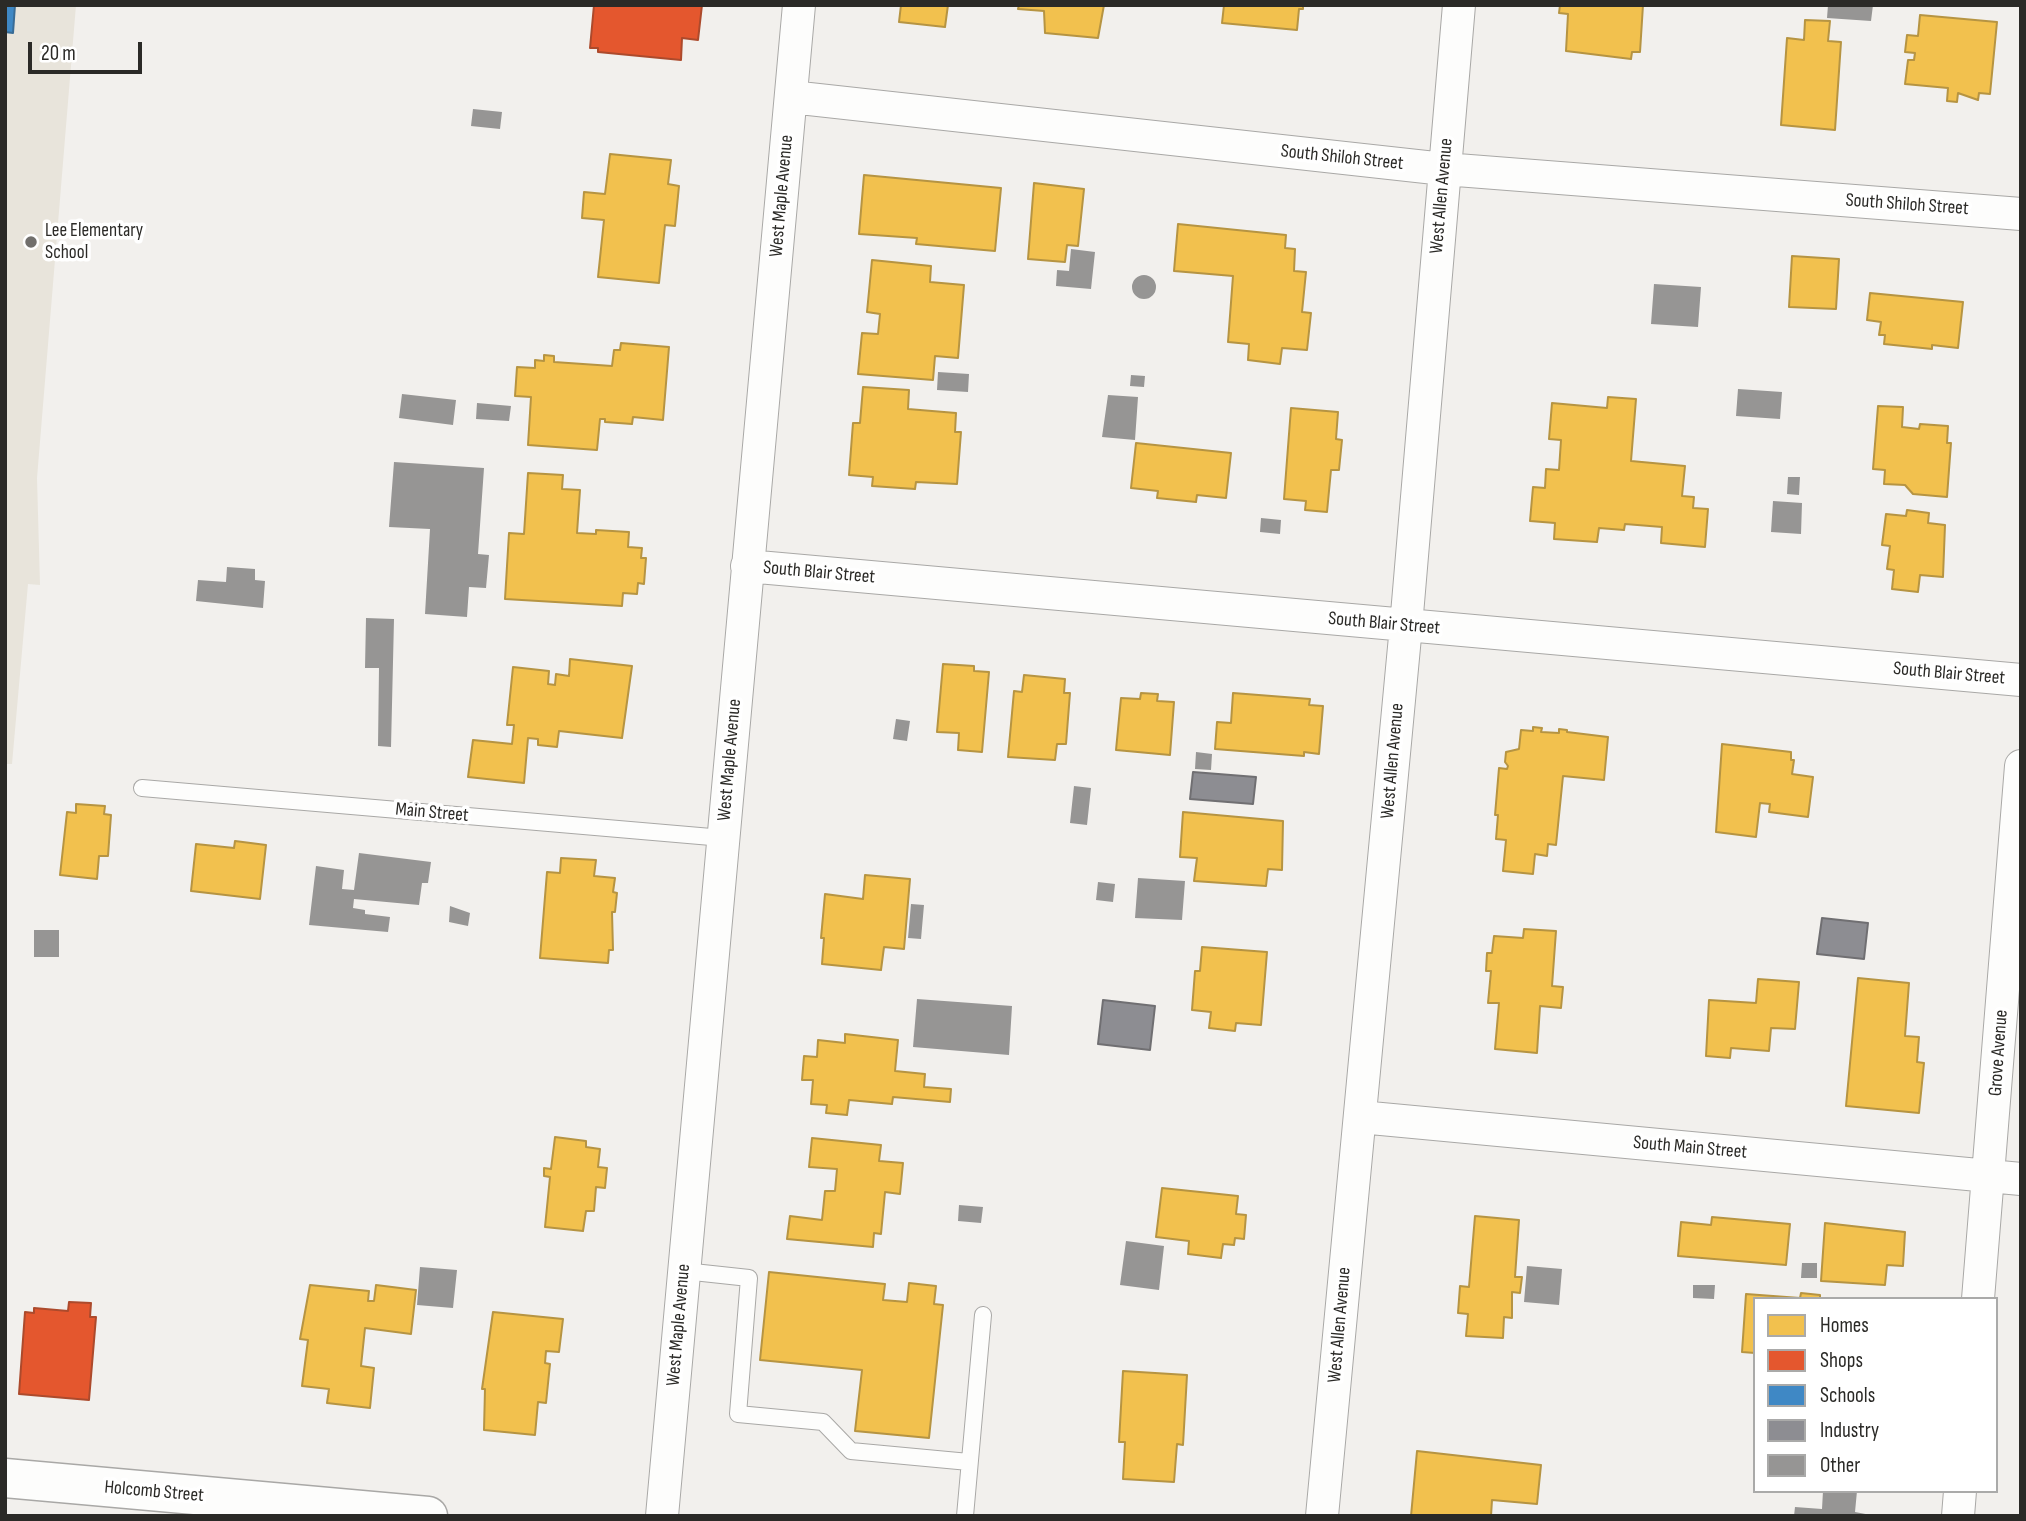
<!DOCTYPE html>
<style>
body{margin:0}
#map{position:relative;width:2026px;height:1521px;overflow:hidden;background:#f2f0ed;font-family:"Sofia Sans Condensed",sans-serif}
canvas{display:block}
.frame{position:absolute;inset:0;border:7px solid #2b2a27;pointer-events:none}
.legend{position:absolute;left:1753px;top:1297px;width:245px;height:196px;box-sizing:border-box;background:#fff;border:2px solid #aaaaa9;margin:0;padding:9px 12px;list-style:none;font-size:21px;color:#2b2a27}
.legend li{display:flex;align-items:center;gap:14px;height:35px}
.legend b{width:35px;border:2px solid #aaaaa9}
.scale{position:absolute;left:28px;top:42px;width:114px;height:32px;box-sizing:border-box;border:4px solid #2b2a27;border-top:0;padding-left:9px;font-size:21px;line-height:24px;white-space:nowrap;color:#2b2a27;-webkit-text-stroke:5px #fff;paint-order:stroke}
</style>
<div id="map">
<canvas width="2026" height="1521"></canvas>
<div class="frame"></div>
<ul class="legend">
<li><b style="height:19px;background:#f2c14e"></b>Homes</li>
<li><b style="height:19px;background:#e4572e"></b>Shops</li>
<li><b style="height:19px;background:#3f88c5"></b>Schools</li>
<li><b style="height:19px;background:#8d8d92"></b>Industry</li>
<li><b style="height:19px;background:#969594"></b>Other</li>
</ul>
<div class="scale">20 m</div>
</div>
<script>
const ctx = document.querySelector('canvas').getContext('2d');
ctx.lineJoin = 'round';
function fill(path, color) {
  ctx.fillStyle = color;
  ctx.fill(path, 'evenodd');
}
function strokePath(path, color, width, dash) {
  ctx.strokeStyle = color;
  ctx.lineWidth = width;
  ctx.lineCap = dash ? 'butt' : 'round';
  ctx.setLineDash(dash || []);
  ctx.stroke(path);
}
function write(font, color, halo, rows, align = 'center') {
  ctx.font = font + ' "Sofia Sans Condensed",sans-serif';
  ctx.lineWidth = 7;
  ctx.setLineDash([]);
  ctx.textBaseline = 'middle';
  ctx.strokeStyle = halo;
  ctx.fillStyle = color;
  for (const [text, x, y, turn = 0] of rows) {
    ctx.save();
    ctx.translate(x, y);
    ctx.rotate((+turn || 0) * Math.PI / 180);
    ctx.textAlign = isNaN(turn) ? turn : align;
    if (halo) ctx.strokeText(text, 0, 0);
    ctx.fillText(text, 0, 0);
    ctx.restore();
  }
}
fill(new Path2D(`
 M5 5H76L37 478 40 585 28 584 12 764H5Z`), '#e8e4db');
const homes = new Path2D(`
 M901 5H948L945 27 899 22Z
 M1019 5H1104L1098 38 1045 33 1044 11 1018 9Z
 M1224 5H1303V9H1299L1297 30 1222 23Z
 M1560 5H1643L1640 52H1632L1631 59 1566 51 1568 14 1559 13Z
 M1920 15 1997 22 1990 94 1979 93 1978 100 1958 93 1957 102 1947 101 1948 88 1905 84 1908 60H1914L1915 53 1905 52 1907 35 1918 36Z
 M1805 20 1830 21 1828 41 1841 42 1835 130 1781 125 1787 38 1804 40Z
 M610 154 671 160 668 184 679 186 675 226 665 225 659 283 598 277 604 220 582 218 584 192 605 194Z
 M864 175 1001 188 995 251 916 244 917 238 859 234Z
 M1034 183 1084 189 1078 246 1067 245 1065 262 1028 259Z
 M1178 224 1286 235 1285 248 1295 249 1294 271 1306 272 1302 312 1311 313 1307 350 1282 348 1280 364 1248 360 1249 344 1228 342 1233 276 1174 271Z
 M1792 256 1839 259 1836 309 1789 307Z
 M872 260 931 266 930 282 964 285 958 358 935 356 933 380 858 374 862 333 878 334 880 314 867 312Z
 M1870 293 1963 302 1958 348 1932 345V349L1884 344 1885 335H1879L1881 322 1867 320Z
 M621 343 669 347 663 420 633 417 632 424 605 422V419H600L597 450 528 445 531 397 515 396 517 367 535 368V360L544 361V355L554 356V362L612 366 614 350H620Z
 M863 387 909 390 908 409 956 413 955 432H961L957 484 916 482 915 489 872 486 873 477 849 475 853 423H860Z
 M1608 397 1636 399 1631 461 1685 466 1682 496 1694 497 1693 508 1708 509 1705 547 1661 543 1662 527 1625 524 1624 530 1599 528 1597 542 1554 539 1555 523 1530 521 1533 487 1545 488 1546 469 1559 470 1561 440 1549 439 1552 403 1607 408Z
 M1878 406 1903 407 1902 427 1919 429 1920 424 1948 426 1947 443H1951L1947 497 1913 494 1905 485 1884 484 1885 470 1873 469Z
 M1291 408 1338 412 1336 439 1342 440 1339 470H1331L1327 512 1305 510 1306 501 1284 499Z
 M1136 443 1231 453 1226 498 1197 495 1196 502 1157 498 1158 491 1131 488Z
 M528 473 563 475 562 489 580 490 577 533 596 534V530L629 532 628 547 642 548 641 558H646L644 584 638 583 637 594 623 593 622 606 505 599 509 533 524 534Z
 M1907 510 1929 513 1928 523 1945 525 1943 577 1920 575 1918 592 1892 589 1894 570 1887 569 1890 546 1882 545 1886 514 1906 516Z
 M570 659 632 666 622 738 559 731 557 747 538 745V739L528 738 524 783 468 777 473 740 512 744 514 725H507L513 667 549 671 548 684 555 685 556 674 569 676Z
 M943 664 974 666V671L989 672 982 752 958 750 959 733 937 732Z
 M1024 675 1065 679 1064 693H1070L1066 744H1057L1055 760 1008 757 1014 691 1022 692Z
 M1141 693 1158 694 1157 701 1174 702 1170 755 1116 750 1121 698 1140 699Z
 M1233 693 1310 699 1309 705 1323 706 1319 754 1304 752V756L1215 749 1217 722 1231 723Z
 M1533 727 1542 728 1541 732 1559 733V729L1567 730V732L1608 737 1604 780 1563 776 1556 845 1548 844 1547 856 1535 854 1533 874 1503 871 1506 840 1496 839 1498 815H1495L1499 768 1507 769 1508 766 1505 762 1506 752 1519 749 1521 730 1533 731Z
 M1722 744 1791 752V760H1794L1792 774 1813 777 1808 817 1769 812 1770 804 1760 803 1756 837 1716 832Z
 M76 804 105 806 104 814 111 815 108 856H99L97 879 60 875 67 812 76 813Z
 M1183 812 1283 821 1282 870 1268 869 1266 886 1194 881 1197 858 1180 857Z
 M235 841 266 845 260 899 191 891 196 844 234 848Z
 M561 858 596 860 594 876 615 878 613 892 617 893 615 912H612L613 950H609L608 963 540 958 547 872 560 873Z
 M865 875 910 879 904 949 884 947 881 970 822 964 824 938H821L825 894 863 899Z
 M1524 929 1556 931 1552 986 1563 987 1561 1008 1540 1006 1537 1053 1495 1049 1499 1003H1488L1491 971H1486L1487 953H1492L1494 936 1523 938Z
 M1202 947 1267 952 1261 1025 1236 1023 1235 1031 1209 1028 1211 1012 1192 1010 1195 971H1200Z
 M1858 978 1909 983 1905 1036 1919 1037 1917 1062 1924 1063 1919 1113 1846 1106Z
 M1758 979 1799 982 1795 1029 1771 1028 1769 1051 1731 1048 1730 1058 1706 1056 1709 1000 1756 1003Z
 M845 1034 898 1040 895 1071 925 1074 924 1087 951 1089 950 1102 893 1097 892 1104 849 1100 847 1115 826 1113 827 1105 811 1104 813 1080H802L804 1056 817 1057 818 1040 845 1043Z
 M555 1137 586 1141V1147L600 1149 598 1167 607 1168 605 1188 596 1187 594 1211H586L583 1231 545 1227 550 1177 544 1176V1168L551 1169Z
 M812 1138 881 1145 879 1161 903 1163 900 1194 885 1192 881 1234 874 1233 873 1247 787 1239 790 1216 822 1220 825 1191H835L837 1169 809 1167Z
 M1162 1188 1238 1196 1236 1214 1246 1215 1244 1239 1235 1238 1234 1245 1223 1244 1221 1258 1188 1254 1189 1241 1156 1237Z
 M1475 1216 1519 1220 1515 1277H1522L1520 1293 1512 1292V1318L1504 1317 1503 1338 1466 1336 1468 1314 1458 1313 1460 1286 1469 1287Z
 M1712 1217 1790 1224 1786 1265 1678 1256 1681 1222 1711 1225Z
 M1825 1223 1905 1232 1903 1266 1887 1265 1885 1285 1821 1281Z
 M769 1272 885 1284 883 1300 907 1302 909 1283 936 1286 934 1304 943 1305 929 1438 855 1431 862 1370 760 1360Z
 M310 1285 369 1291 368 1301H374L376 1285 416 1290 411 1334 365 1328 361 1366 374 1368 370 1408 327 1403 329 1389 302 1386 308 1340 300 1339Z
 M1801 1293 1820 1295V1299H1755V1353L1742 1352 1746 1294 1800 1298Z
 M493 1312 563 1319 559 1352 546 1351 545 1363 550 1364 546 1403 538 1402 535 1435 484 1430 485 1389H482Z
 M1123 1371 1187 1375 1183 1445 1177 1444 1174 1482 1123 1479 1125 1442H1119Z
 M1417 1451 1541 1465 1537 1504 1492 1500 1491 1516H1411Z`);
fill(homes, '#f2c14e');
strokePath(homes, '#b69442', 2);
const shops = new Path2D(`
 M594 5H702L698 40 682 38 681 60 598 52V48H590Z
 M69 1302 91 1303 90 1317H96L89 1400 19 1394 25 1312 34 1313V1308L68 1311Z`);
fill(shops, '#e4572e');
strokePath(shops, '#ac4a2c', 2);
const schools = new Path2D(`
 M5 5H15L13 33 5 32Z`);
fill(schools, '#3f88c5');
strokePath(schools, '#396c96', 2);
const industry = new Path2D(`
 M1193 772 1256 777 1253 804 1190 799Z
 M1822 918 1868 923 1864 959 1817 954Z
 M1103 1000 1155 1006 1150 1050 1098 1044Z`);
fill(industry, '#8d8d92');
strokePath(industry, '#706f72', 2);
fill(new Path2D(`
 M1828 5H1873L1871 21 1827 18Z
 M473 109 502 112 500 129 471 126Z
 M1071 249 1095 252 1091 289 1056 286 1057 270 1069 271Z
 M1132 287a12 12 0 1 1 24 0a12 12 0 1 1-24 0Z
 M1654 284 1701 287 1698 327 1651 324Z
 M938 372 969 374 968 392 937 390Z
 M1131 375 1145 376 1144 387 1130 386Z
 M1738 389 1782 392 1780 419 1736 416Z
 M402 394 456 400 453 425 399 418Z
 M1108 395 1138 397 1135 440 1102 437Z
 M477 403 511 406 509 421 476 419Z
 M394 462 484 468 478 554 489 555 486 588 469 587 467 617 425 614 430 529 389 527Z
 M1788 477H1800L1799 495 1787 494Z
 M1773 501 1802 503 1801 534 1771 532Z
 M1261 518 1281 520 1280 534 1260 532Z
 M227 567 255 569V580L265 581 263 608 196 601 198 580 226 582Z
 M366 618 394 619 391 747 378 746 379 668H365Z
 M896 719 910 721 907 741 893 739Z
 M1196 752 1212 754 1211 770 1195 769Z
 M1074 786 1091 788 1087 825 1070 823Z
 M359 853 431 862 428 883H422L419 905 354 899 353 908 365 910V914L390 917 388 932 309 925 316 866 344 870 342 889 354 890Z
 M1138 878 1185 881 1182 920 1135 918Z
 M1098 882 1115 884 1113 902 1096 900Z
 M911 904 924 905 921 939 908 938Z
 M450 906 470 913 468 926 449 922Z
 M34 930H59V957H34Z
 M917 999 1012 1006 1009 1055 913 1047Z
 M959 1205 983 1207 981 1223 958 1221Z
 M1126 1241 1164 1246 1159 1290 1120 1285Z
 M1802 1263H1817V1278H1801Z
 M1527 1266 1562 1269 1559 1305 1524 1302Z
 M420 1267 457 1270 453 1308 417 1305Z
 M1693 1285H1715L1714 1299 1693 1298Z
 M1823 1491H1857L1855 1512 1876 1516H1794L1795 1507 1822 1509Z`), '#969594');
const service = new Path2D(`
 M142 788 723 838
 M684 1271 749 1278 738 1414 823 1422 851 1451 969 1462
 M965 1516 983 1315`);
const minor = new Path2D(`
 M791 97 1444 169 2021 214
 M747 566 2021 680
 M1360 1117 2021 1179
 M1978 1299 2021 766
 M662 1516 799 5
 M1322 1516 1406 626 1459 5
 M1958 1516 1960 1491`);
const tertiary = new Path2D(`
 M5 1478 428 1516`);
strokePath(service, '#a9a8a6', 18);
strokePath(minor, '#a9a8a6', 34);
strokePath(tertiary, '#a9a8a6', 41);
strokePath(service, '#fdfdfc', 16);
strokePath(minor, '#fdfdfc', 32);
strokePath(tertiary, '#fdfdfc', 38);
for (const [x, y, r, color] of [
 [31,242,7,"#716f6c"]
]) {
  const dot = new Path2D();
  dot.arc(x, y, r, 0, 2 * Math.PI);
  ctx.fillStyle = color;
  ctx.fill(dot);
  strokePath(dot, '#fff', 2.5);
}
write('19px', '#2b2a27', '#fff', [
 ["South Shiloh Street",1342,158,6],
 ["West Maple Avenue",782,196,-85],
 ["West Allen Avenue",1442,196,-85],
 ["South Shiloh Street",1907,205,4],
 ["South Blair Street",819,573,5],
 ["South Blair Street",1384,624,5],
 ["South Blair Street",1949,674,5],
 ["West Maple Avenue",730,760,-85],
 ["West Allen Avenue",1393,761,-85],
 ["Main Street",432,813,5],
 ["Grove Avenue",1999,1053,-86],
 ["South Main Street",1690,1148,5],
 ["West Maple Avenue",679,1325,-85],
 ["West Allen Avenue",1340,1325,-85],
 ["Holcomb Street",154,1492,5]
]);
write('19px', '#2b2a27', '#fff', [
 ["Lee Elementary",45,231],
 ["School",45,253]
], 'left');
</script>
